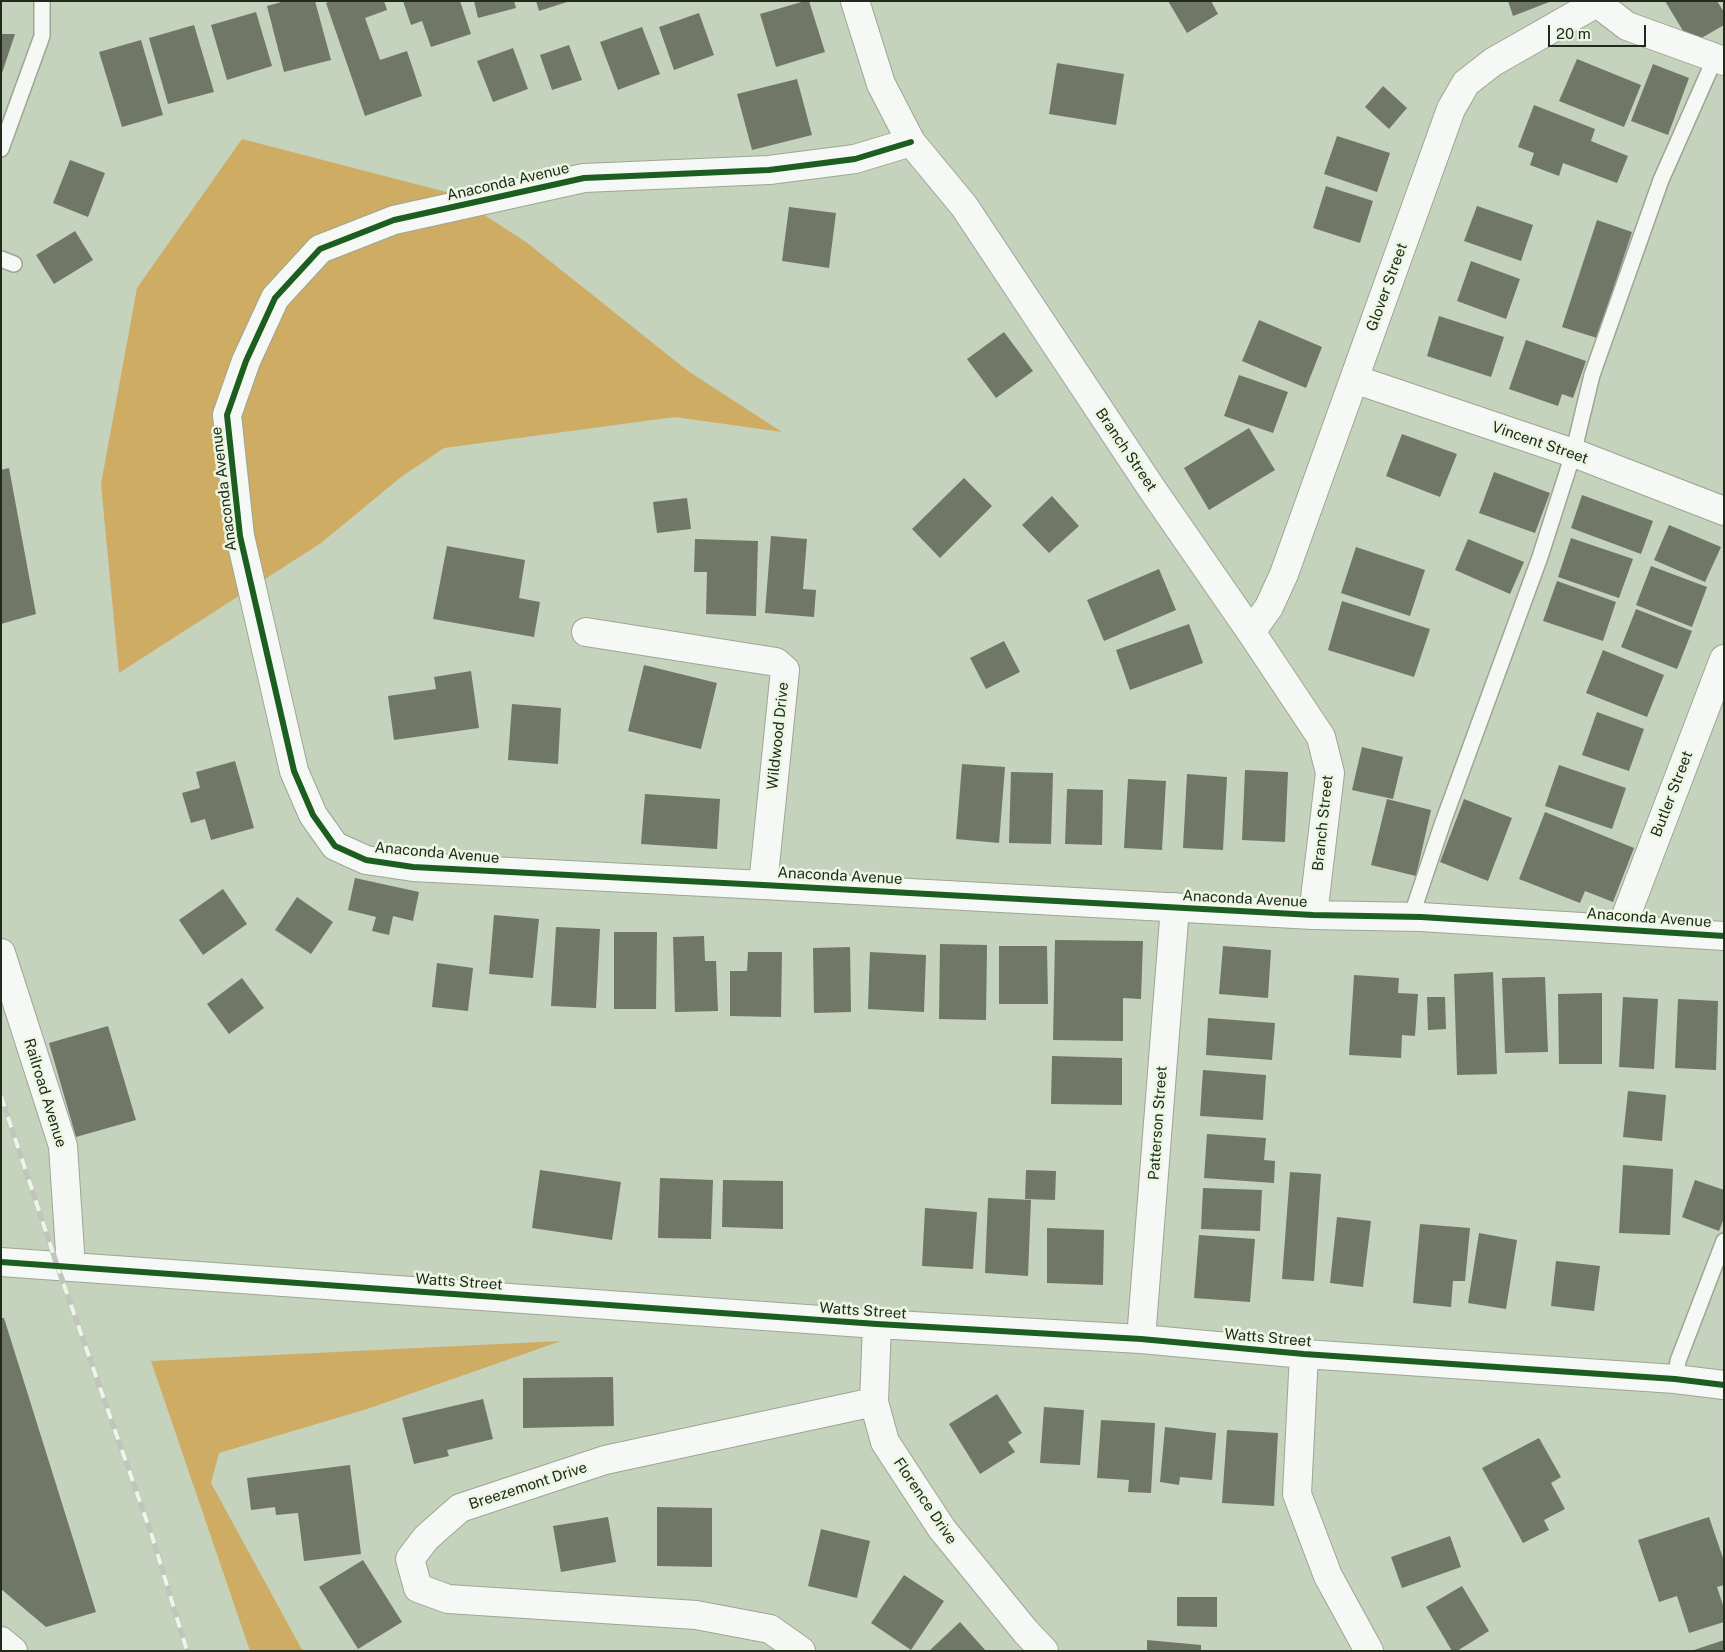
<!DOCTYPE html>
<style>
body{margin:0}
#map{position:relative;width:1725px;height:1652px;overflow:hidden;background:#c5d2bc;font-family:"Public Sans",sans-serif}
canvas{display:block}
.frame{position:absolute;inset:0;border:2px solid #212a1b;pointer-events:none}
.scale{position:absolute;left:1548px;top:25px;width:98px;height:22px;box-sizing:border-box;border:2px solid #212a1b;border-top:0;padding-left:6px;font-size:15px;line-height:18px;white-space:nowrap;color:#212a1b;-webkit-text-stroke:4px #ecf7e3;paint-order:stroke}
</style>
<div id="map">
<canvas width="1725" height="1652"></canvas>
<div class="frame"></div>
<div class="scale">20 m</div>
</div>
<script>
const ctx = document.querySelector('canvas').getContext('2d');
ctx.lineJoin = 'round';
function fill(path, color) {
  ctx.fillStyle = color;
  ctx.fill(path, 'evenodd');
}
function strokePath(path, color, width, dash) {
  ctx.strokeStyle = color;
  ctx.lineWidth = width;
  ctx.lineCap = dash ? 'butt' : 'round';
  ctx.setLineDash(dash || []);
  ctx.stroke(path);
}
function write(font, color, halo, rows, align = 'center') {
  ctx.font = font + ' "Public Sans",sans-serif';
  ctx.lineWidth = 5;
  ctx.setLineDash([]);
  ctx.textBaseline = 'middle';
  ctx.strokeStyle = halo;
  ctx.fillStyle = color;
  for (const [text, x, y, turn = 0] of rows) {
    ctx.save();
    ctx.translate(x, y);
    ctx.rotate((+turn || 0) * Math.PI / 180);
    ctx.textAlign = isNaN(turn) ? turn : align;
    if (halo) ctx.strokeText(text, 0, 0);
    ctx.fillText(text, 0, 0);
    ctx.restore();
  }
}
fill(new Path2D(`
 M242 139 450 193 526 242 688 371 782 432 675 417 444 448 401 477 321 543 119 673 101 484 137 288Z
 M561 1341 367 1409 219 1453 211 1483 301 1648 304 1651H250L151 1361Z`), '#ceac63');
fill(new Path2D(`
 M285 1H315L331 60 284 72 267 6Z
 M331 1H384L387 10 365 18 380 60 407 51 422 96 365 116 326 3Z
 M403 1H460L471 34 431 47 422 21 411 25Z
 M474 1H514L516 8 478 18Z
 M536 1H566L567 2 539 11Z
 M805 1H809L825 52 776 67 760 14Z
 M1168 1H1211L1218 14 1187 33Z
 M1508 1H1552L1513 16Z
 M1665 1H1717L1724 12V25L1691 44Z
 M256 12 272 66 227 80 211 25Z
 M699 13 714 55 674 70 659 27Z
 M194 25 214 92 168 104 149 38Z
 M642 27 660 74 618 90 600 42Z
 M1 34H15L2 73H1Z
 M141 40 163 115 122 127 99 52Z
 M569 45 582 80 552 90 540 55Z
 M513 48 528 89 493 102 477 61Z
 M1577 59 1641 85 1624 127 1559 101Z
 M1057 63 1124 74 1116 125 1049 114Z
 M1653 64 1689 78 1668 135 1631 121Z
 M797 79 812 135 752 150 737 94Z
 M1383 86 1407 108 1389 129 1365 107Z
 M1534 105 1595 129 1591 141 1628 156 1617 183 1563 163 1559 176 1530 165 1534 153 1518 147Z
 M1337 136 1390 153 1377 192 1324 174Z
 M70 160 105 173 88 217 53 203Z
 M1326 186 1373 201 1360 243 1313 228Z
 M1477 206 1533 225 1521 261 1464 241Z
 M789 207 836 213 829 268 782 261Z
 M1597 220 1632 232 1597 338 1562 327Z
 M75 231 93 260 54 284 36 255Z
 M1471 261 1520 279 1506 319 1457 301Z
 M1439 316 1504 337 1491 377 1427 356Z
 M1259 320 1322 347 1306 388 1242 361Z
 M1004 332 1033 371 996 398 967 359Z
 M1526 340 1586 361 1573 398 1562 394 1558 406 1509 389Z
 M1239 375 1288 392 1273 433 1224 416Z
 M1249 428 1275 470 1209 510 1184 468Z
 M1402 434 1457 454 1440 497 1386 476Z
 M9 468 36 614 1 624V470Z
 M1494 472 1550 493 1535 533 1479 513Z
 M964 478 992 506 940 558 912 529Z
 M1582 495 1653 521 1641 554 1571 528Z
 M1052 496 1079 526 1049 553 1022 525Z
 M687 498 691 529 657 533 653 502Z
 M1669 525 1721 547 1705 582 1654 560Z
 M771 536 807 539 803 589 816 590 814 617 765 613Z
 M1571 538 1633 559 1619 598 1558 577Z
 M695 539 758 541 756 616 706 614 707 572H694Z
 M1468 539 1524 562 1510 594 1455 570Z
 M447 546 525 560 519 598 540 602 534 637 433 619Z
 M1356 547 1425 570 1410 616 1341 593Z
 M1651 566 1707 587 1692 627 1636 605Z
 M1159 569 1176 610 1104 641 1087 600Z
 M1557 581 1616 602 1603 641 1543 621Z
 M1342 601 1430 629 1414 677 1328 650Z
 M1636 609 1692 631 1677 669 1621 647Z
 M1189 624 1203 663 1130 690 1116 650Z
 M1004 641 1020 672 986 689 970 658Z
 M1603 650 1664 675 1647 717 1586 693Z
 M644 665 717 683 701 749 628 731Z
 M471 671 479 728 394 740 388 696 436 689 434 677Z
 M512 704 561 708 558 764 508 760Z
 M1597 712 1644 729 1629 771 1582 755Z
 M1362 747 1403 757 1393 799 1352 790Z
 M235 761 254 828 211 840 205 819 191 823 182 793 200 788 196 772Z
 M962 764 1005 767 999 843 956 839Z
 M1559 765 1626 788 1612 829 1545 806Z
 M1245 770 1288 772 1285 842 1242 840Z
 M1011 772 1053 773 1051 844 1009 843Z
 M1187 774 1227 777 1223 850 1183 848Z
 M1128 779 1166 781 1162 850 1124 848Z
 M1067 789 1103 790 1102 845 1065 844Z
 M645 794 720 799 717 849 641 844Z
 M1387 799 1431 810 1416 876 1371 865Z
 M1464 799 1512 818 1488 881 1440 862Z
 M1545 812 1634 848 1613 902 1585 891 1580 903 1519 879Z
 M355 878 419 892 413 921 393 916 389 935 372 931 376 917 348 910Z
 M223 889 247 924 203 955 179 920Z
 M297 897 333 922 311 954 275 930Z
 M494 915 539 919 533 978 489 974Z
 M556 927 600 929 596 1008 551 1006Z
 M614 932H657L656 1009H614Z
 M704 936 705 961H716L718 1011 675 1012 673 937Z
 M1055 940 1143 941 1141 999 1123 998V1041L1053 1040Z
 M940 944 987 945 986 1020 939 1019Z
 M999 946H1047L1048 1004H999Z
 M1223 946 1271 950 1268 998 1219 994Z
 M850 947 851 1012 814 1013 813 948Z
 M748 952H782L781 1017 730 1016V971H747Z
 M870 952 926 955 924 1012 868 1009Z
 M437 963 473 968 468 1011 432 1007Z
 M1493 972 1497 1074 1457 1075 1454 974Z
 M1354 975 1399 978 1398 993 1418 994 1415 1036 1402 1035 1401 1058 1349 1055Z
 M1545 977 1548 1052 1505 1053 1502 978Z
 M242 978 264 1008 229 1034 207 1004Z
 M1602 993V1064H1559L1558 994Z
 M1427 997H1445L1446 1029 1428 1030Z
 M1623 997 1658 999 1654 1069 1619 1067Z
 M1678 999 1718 1001 1716 1070 1675 1068Z
 M1208 1018 1275 1023 1272 1060 1206 1055Z
 M108 1026 136 1120 76 1137 49 1043Z
 M1052 1056 1122 1058V1105L1051 1104Z
 M1203 1070 1266 1075 1263 1120 1200 1116Z
 M1628 1091 1666 1095 1662 1141 1623 1137Z
 M1207 1134 1266 1138 1264 1160 1275 1161 1274 1183 1204 1178Z
 M1623 1165 1673 1169 1670 1235 1619 1233Z
 M540 1170 621 1182 612 1240 532 1228Z
 M1026 1170 1056 1171 1055 1200 1025 1199Z
 M1290 1172 1321 1174 1314 1281 1282 1279Z
 M660 1178 713 1180 711 1239 658 1238Z
 M723 1180 783 1181V1229L722 1227Z
 M1695 1180 1724 1190V1218L1719 1231 1682 1217Z
 M1203 1188 1262 1190 1260 1231 1201 1229Z
 M988 1198 1031 1200 1028 1276 985 1273Z
 M925 1208 977 1212 973 1269 922 1266Z
 M1337 1217 1371 1221 1363 1287 1330 1283Z
 M1420 1224 1470 1228 1465 1281H1453L1451 1307 1413 1303Z
 M1047 1228 1104 1230 1103 1285 1047 1283Z
 M1479 1233 1517 1240 1506 1309 1468 1303Z
 M1199 1235 1255 1239 1250 1302 1194 1298Z
 M1556 1261 1600 1266 1594 1311 1551 1306Z
 M1 1318H4L96 1612 46 1627 1 1589Z
 M613 1377 614 1426 523 1428V1378Z
 M997 1394 1022 1433 1008 1442 1015 1452 980 1474 949 1424Z
 M483 1399 493 1439 447 1450 449 1456 414 1464 402 1418Z
 M1044 1407 1084 1410 1080 1465 1040 1463Z
 M1101 1420 1155 1423 1151 1493 1128 1492 1129 1480 1097 1478Z
 M1165 1427 1216 1433 1212 1480 1180 1477 1179 1485 1160 1482Z
 M1227 1430 1278 1433 1274 1506 1222 1503Z
 M1539 1438 1561 1477 1551 1483 1565 1509 1544 1520 1549 1530 1523 1543 1482 1468Z
 M350 1465 361 1554 304 1561 298 1513 276 1515 275 1507 251 1510 247 1478Z
 M657 1507 712 1508V1567L657 1566Z
 M608 1517 616 1562 561 1572 553 1526Z
 M1709 1517 1724 1561V1585L1717 1587 1724 1608V1622L1689 1633 1677 1596 1659 1602 1638 1540Z
 M821 1529 870 1541 857 1598 808 1586Z
 M1450 1536 1461 1567 1402 1588 1391 1557Z
 M363 1560 402 1622 358 1649 319 1587Z
 M904 1575 944 1601 911 1650 871 1623Z
 M1462 1586 1489 1631 1457 1651H1452L1426 1607Z
 M1177 1597H1217V1627L1177 1626Z
 M960 1622 986 1651H929Z
 M1147 1640 1201 1645V1651H1147Z
 M1724 1640V1651H1694V1650Z`), '#717766');
const lane = new Path2D(`
 M1 149 42 36V1
 M1 259 14 264
 M1411 917 1443 822 1540 557 1573 454 1592 375 1661 180 1715 58
 M1675 1379 1678 1361 1724 1241`);
const street = new Path2D(`
 M855 1 881 84 911 142 964 206 1152 489 1251 632 1321 737 1330 773 1313 915
 M1597 3 1627 26 1724 61
 M911 142 855 159 769 170 584 178 394 220 320 249 275 298 246 361 227 415 240 536 294 771 313 815 335 846 366 860 413 867 763 885 1313 915 1421 917 1724 936
 M1354 379 1579 455 1724 511
 M586 632 776 662 785 670 763 885
 M1251 632 1269 607 1284 574 1451 109 1466 83 1493 62 1600 1
 M1621 929 1724 659
 M1 953 63 1146 71 1267
 M1 1262 877 1324 1141 1339 1304 1354 1675 1379 1724 1385
 M877 1324 874 1402 885 1442 942 1529 1026 1632 1044 1651
 M1141 1339 1175 907
 M1304 1354 1297 1494 1328 1576 1369 1651
 M1 1641 13 1651
 M801 1651 770 1629 696 1615 448 1599 418 1588 410 1559 426 1538 460 1508 605 1460 874 1402`);
strokePath(lane, '#9ca695', 18);
strokePath(street, '#9ca695', 30);
strokePath(lane, '#f6f8f5', 15);
strokePath(street, '#f6f8f5', 28);
const rail = new Path2D(`
 M1 1096 57 1265 152 1536 187 1651`);
strokePath(rail, '#c2c5bf', 5.5);
strokePath(rail, '#ecf7e3', 4, [11]);
strokePath(new Path2D(`
 M911 142 855 159 769 170 584 178 394 220 320 249 275 298 246 361 227 415 240 536 294 771 313 815 335 846 366 860 413 867 763 885 1313 915 1421 917 1724 936
 M1 1262 877 1324 1141 1339 1304 1354 1675 1379 1724 1385`), '#1b5e20', 6);
write('15px', '#212a1b', '#ecf7e3', [
 ["Anaconda Avenue",508,182,-13],
 ["Glover Street",1387,287,-70],
 ["Vincent Street",1540,443,19],
 ["Branch Street",1126,450,56],
 ["Anaconda Avenue",224,489,-97],
 ["Wildwood Drive",778,736,-84],
 ["Butler Street",1672,794,-69],
 ["Branch Street",1323,823,-84],
 ["Anaconda Avenue",437,853,5],
 ["Anaconda Avenue",840,876,3],
 ["Anaconda Avenue",1245,899,3],
 ["Anaconda Avenue",1649,918,4],
 ["Railroad Avenue",45,1093,73],
 ["Patterson Street",1158,1123,-86],
 ["Watts Street",459,1282,4],
 ["Watts Street",863,1311,4],
 ["Watts Street",1268,1338,5],
 ["Breezemont Drive",528,1486,-18],
 ["Florence Drive",925,1501,56]
]);
</script>
